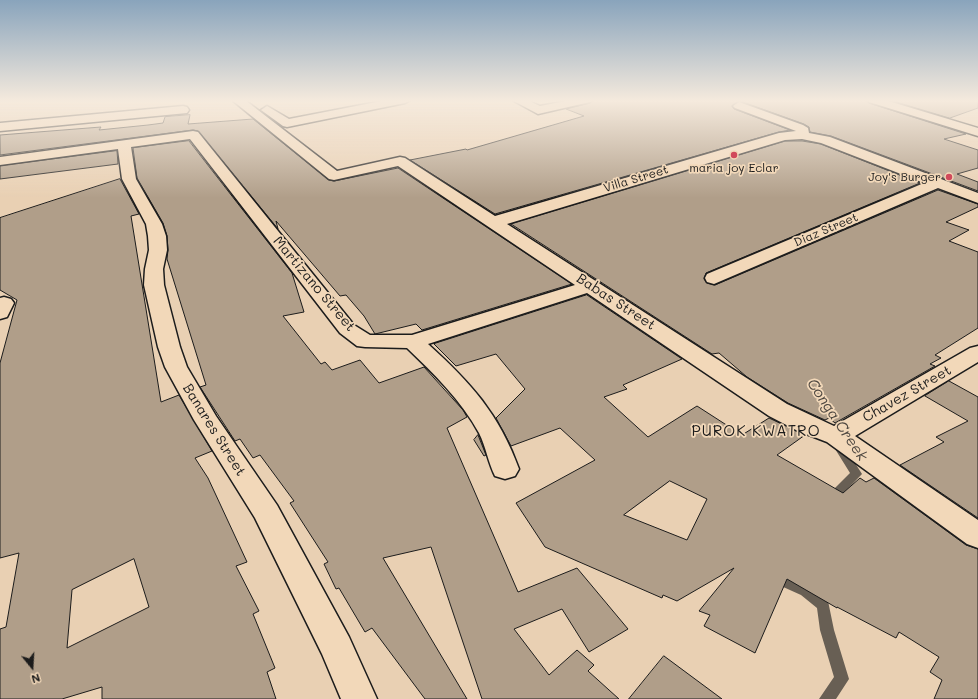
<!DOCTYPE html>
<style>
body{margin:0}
#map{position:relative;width:978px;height:699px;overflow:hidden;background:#e9d0b3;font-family:Mali,sans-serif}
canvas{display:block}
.north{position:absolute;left:12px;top:647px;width:40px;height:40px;-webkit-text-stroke:3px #f2d8b9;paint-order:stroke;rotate:162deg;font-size:11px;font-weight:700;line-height:16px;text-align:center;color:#1c1c1c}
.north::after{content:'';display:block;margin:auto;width:14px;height:18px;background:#1c1c1c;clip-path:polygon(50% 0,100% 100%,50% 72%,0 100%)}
</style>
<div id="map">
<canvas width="978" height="699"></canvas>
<div class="north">N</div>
</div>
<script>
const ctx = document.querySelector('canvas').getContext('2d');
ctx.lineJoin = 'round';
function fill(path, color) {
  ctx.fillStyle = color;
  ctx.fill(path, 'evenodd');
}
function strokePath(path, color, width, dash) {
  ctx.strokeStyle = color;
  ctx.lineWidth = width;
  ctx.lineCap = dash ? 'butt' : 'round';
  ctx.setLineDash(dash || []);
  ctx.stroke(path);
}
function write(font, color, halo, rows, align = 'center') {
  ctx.font = font + ' Mali,sans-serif';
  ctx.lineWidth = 3.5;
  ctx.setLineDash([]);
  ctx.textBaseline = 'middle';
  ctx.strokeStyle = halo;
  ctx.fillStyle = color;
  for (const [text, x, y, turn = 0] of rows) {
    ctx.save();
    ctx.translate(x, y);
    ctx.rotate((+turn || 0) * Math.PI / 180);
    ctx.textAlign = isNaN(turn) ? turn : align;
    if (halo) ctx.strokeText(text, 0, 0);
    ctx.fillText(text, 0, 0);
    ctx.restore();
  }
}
fill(new Path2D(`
 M837 440 841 441 862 474 835 502 831 503 827 502 825 499 827 496 850 473 832 444 833 441Z
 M795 565 800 566 801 570 795 580 811 587 828 601 834 630 849 679 836 699H819L834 677 820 630 817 608 801 595 781 586 779 582 790 566Z`), '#685f54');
const building = new Path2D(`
 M593 100H866L869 103 966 134 944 139 978 150V168L957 174 978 182V191L831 136 810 132 809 127 804 124 740 101 732 106 734 109 790 130 779 132 495 214 410 160 466 149 467 150 584 116 566 109 590 103Z
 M890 100H978V108L950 118Z
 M190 115 188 124 253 119 329 180 334 181 398 168 572 284 422 330 416 324 375 334 364 316 346 295 340 296 276 221 278 229 198 131 193 130 0 155V135L101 127 99 130 148 125 163 123 165 117Z
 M189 141 292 273 304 312 283 316 321 364 325 362 332 370 360 360 379 383 424 367 463 410 467 417 447 428 518 592 577 568 628 629 589 652 562 609 514 629 549 675 577 650 594 665 588 671 619 699H482L431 547 383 558 467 699H425L372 628 365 632 339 588 336 589 324 564 328 562 290 503 294 501 260 455 253 458 240 439 235 441 200 387 206 385 167 259 168 250 167 236 163 223 137 178 133 148Z
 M785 141H802L821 144 920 183 706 273 704 279 707 283 715 285 938 190 978 204V207L946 222 969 230 949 241 978 252V328L935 355 941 358 930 364 935 366 835 423 829 418 825 420 788 403 747 377 719 353 712 354 511 224Z
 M117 151 118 164 0 179V166Z
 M120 179 139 214 131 216 161 402 179 395 212 451 195 458 208 478 247 562 236 566 259 611 253 614 275 668 267 672 276 699H102V687L62 699H0V629L6 627 19 553 0 558V363L17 300 0 290V218ZM134 559 149 607 67 648 72 590Z
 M587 295 682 359 623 385 627 389 604 397 648 437 697 406 742 435 769 418 805 435 777 455 843 493 860 478 866 482 874 478 966 545 978 549V699H934L942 680 930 672 939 657 899 632 896 638 837 607V608L787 579 755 653 704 626 710 615 699 611 734 568 677 601 663 595 662 598 545 547 516 503 595 460 560 428 511 446 496 418 525 389 496 354 456 366 434 344ZM670 481 707 499 687 540 624 515Z
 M949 381 978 397V518L900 465 944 442 936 437 968 421 925 396Z
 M478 435 486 455 484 456 474 440Z
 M664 656 722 699H629Z`);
fill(building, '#b09e89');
strokePath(building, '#1c1c1c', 1);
const minor = new Path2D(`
 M232 100H245L337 171 400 157 405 158 495 216 779 133 796 131 735 108 733 106 739 102 803 125 808 128 809 133 830 137 978 193V203L938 188 714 284 707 282 705 278 707 274 924 183 821 143 802 139 785 140 507 224 787 404 834 426 970 348 978 346V362L855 436 978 520V548L967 544 827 442 796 430 769 416 587 293 428 344C471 383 499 414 519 469L515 476 505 479 495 476C488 462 486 447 479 433 461 400 434 374 407 348L365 347 357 346 340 333 190 139 131 147 136 179 162 224 166 236 167 250 163 269 164 285 180 347 187 367 216 416 277 505 349 637 377 699H341L322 654 255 518 194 420 165 367 158 347 144 285 145 269 149 250 148 236 146 224 122 179 118 149 0 165V157L193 131 198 132 354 325 370 335H412L575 285 398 166 334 180 329 179Z
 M387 100H411L405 103 287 127 283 126 261 110 267 106 289 119Z
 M512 100H527L540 106 571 100H592L590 102 538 114Z
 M867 100H885L978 128V136L869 102Z
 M183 106 187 107 189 110 187 113 0 131V123Z
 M4 297 11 299 14 303 7 317 0 319V298Z`);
strokePath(minor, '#1c1c1c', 3);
fill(minor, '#f2d8b9');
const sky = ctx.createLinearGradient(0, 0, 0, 198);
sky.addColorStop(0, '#89a4bc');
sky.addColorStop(0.51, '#f5eadd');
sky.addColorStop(1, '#f5eadd00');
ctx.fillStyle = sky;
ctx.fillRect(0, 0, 978, 198);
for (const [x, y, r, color] of [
 [734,155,4,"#d1495b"],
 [949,177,4,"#d1495b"]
]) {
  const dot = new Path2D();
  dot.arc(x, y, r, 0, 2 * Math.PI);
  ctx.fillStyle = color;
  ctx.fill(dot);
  strokePath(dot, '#f2d8b9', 1.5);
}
write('12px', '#1c1c1c', '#f2d8b9', [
 ["maria joy Eclar",734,168],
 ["Joy's Burger",941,177,"right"]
]);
write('12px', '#1c1c1c', '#f2d8b9', [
 ["Villa Street",636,179,-17],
 ["Diaz Street",826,230,-23]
]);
write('14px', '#1c1c1c', '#f2d8b9', [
 ["Martizano Street",314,284,50],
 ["Babas Street",616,302,33],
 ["Chavez Street",907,394,-30],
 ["Banares Street",214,430,58]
]);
write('italic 15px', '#4f4841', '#f2d8b9', [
 ["Conga Creek",837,420,56]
]);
ctx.letterSpacing = '1px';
write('15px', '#1c1c1c', '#f2d8b9', [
 ["PUROK KWATRO",756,431]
]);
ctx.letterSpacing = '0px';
</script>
